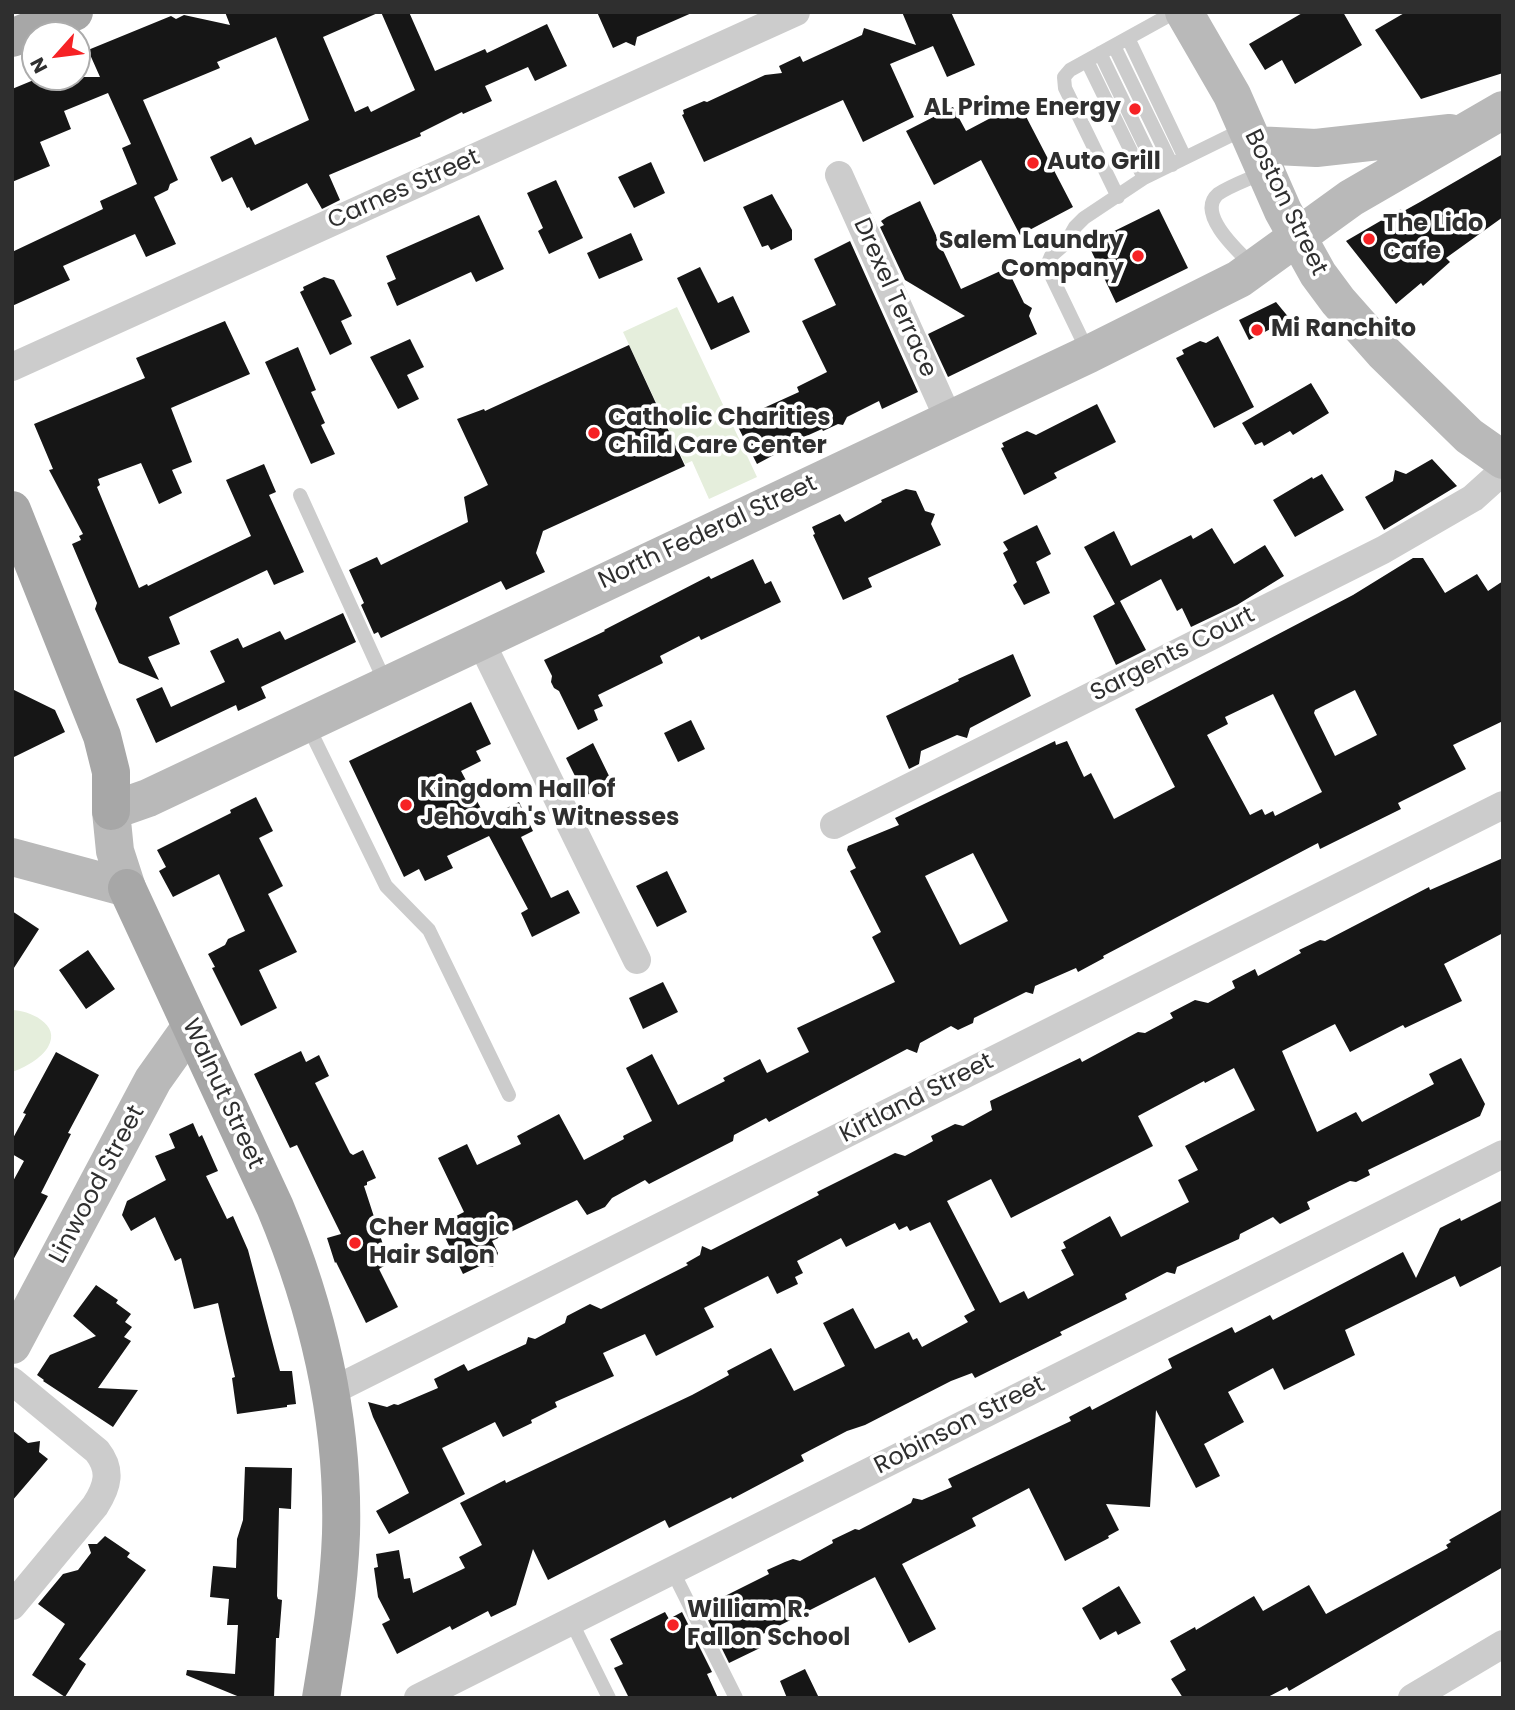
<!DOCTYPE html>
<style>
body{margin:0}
#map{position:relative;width:1515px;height:1710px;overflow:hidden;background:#fff;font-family:Poppins,sans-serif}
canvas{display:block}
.frame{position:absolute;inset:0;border:14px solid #2f2f2f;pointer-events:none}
.north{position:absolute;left:21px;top:21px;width:70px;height:70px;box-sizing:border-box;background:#fff;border:2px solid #acacac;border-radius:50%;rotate:242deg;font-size:19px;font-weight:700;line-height:28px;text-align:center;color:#2f2f2f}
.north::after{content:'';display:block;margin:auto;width:24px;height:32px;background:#f62225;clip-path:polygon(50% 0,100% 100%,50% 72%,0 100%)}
</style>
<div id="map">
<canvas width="1515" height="1710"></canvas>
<div class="frame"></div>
<div class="north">N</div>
</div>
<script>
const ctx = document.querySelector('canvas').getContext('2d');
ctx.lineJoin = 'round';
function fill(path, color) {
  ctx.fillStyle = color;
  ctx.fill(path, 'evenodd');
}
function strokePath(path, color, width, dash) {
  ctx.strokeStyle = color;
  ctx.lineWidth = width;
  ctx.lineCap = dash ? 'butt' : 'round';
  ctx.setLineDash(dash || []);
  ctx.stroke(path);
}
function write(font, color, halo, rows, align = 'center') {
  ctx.font = font + ' Poppins,sans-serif';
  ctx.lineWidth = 7;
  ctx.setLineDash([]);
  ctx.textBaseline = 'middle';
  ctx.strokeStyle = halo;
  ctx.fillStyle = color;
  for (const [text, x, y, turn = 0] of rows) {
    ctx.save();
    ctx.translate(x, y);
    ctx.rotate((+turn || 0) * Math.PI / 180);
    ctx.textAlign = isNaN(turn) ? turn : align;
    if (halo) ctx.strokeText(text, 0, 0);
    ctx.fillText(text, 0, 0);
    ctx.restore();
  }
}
fill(new Path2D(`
 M677 307 757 477 709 499 692 461 685 464 623 332Z
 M12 1010C28 1010 62 1024 48 1047 42 1058 24 1068 12 1072Z`), '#e5eedc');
fill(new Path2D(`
 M225 12H380L323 37 355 112 368 106 371 112 415 90 381 12H409L435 71 485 49 487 53 547 24 567 66 535 81 528 67 485 86 492 101 463 114 462 112 420 133 421 136 329 175 340 200 322 209 307 183 251 211 249 207 247 208 232 177 222 182 210 157 251 137 255 145 309 120 276 37 217 62 220 68 143 100 178 180 170 184 168 190 154 197 176 244 146 257 135 234 63 266 70 280 12 306V252L103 209 100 201 137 184 122 148 131 144 108 93 64 111 71 129 40 142 50 166 12 182V89L41 77H100L88 50 171 16 176 19 184 15 230 25Z
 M597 12H694L637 37 635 46 626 42 613 48Z
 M902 12H951L975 65 947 77 933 46 890 64 914 117 863 142 843 100 704 162 682 115 684 114 683 110 704 101 707 102 765 75 782 73 779 66 800 56 803 62 862 35 864 28 916 45Z
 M1304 12H1343L1362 45 1295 84 1282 60 1265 70 1249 44Z
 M1406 12H1503V73L1421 99 1375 30Z
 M1019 103 1073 207 1020 235 981 160 934 185 906 131 953 107 966 131Z
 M1503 154V217L1446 258 1450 262 1423 286 1421 283 1396 304 1346 241 1401 209 1402 212 1420 202Z
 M651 162 665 193 634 208 618 177Z
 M556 180 583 238 549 254 538 231 543 228 527 193Z
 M772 194 792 230V240L771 250 768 245 762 247 743 207Z
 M920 201 961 289 1007 268 1024 303 1032 308 1029 316 1037 334 948 377 928 334 965 316 905 280 880 227 884 225 881 221 887 217Z
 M1159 209 1188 268 1116 303 1088 244Z
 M479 215 504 269 476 282 471 272 397 306 387 283 396 279 386 256Z
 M631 233 643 260 599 279 587 253Z
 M850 241 918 392 882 409 879 401 847 417 843 425 838 424 823 431 822 429 782 447 783 450 757 464 735 421 799 392 797 387 827 372 802 321 836 305 814 259Z
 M700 267 718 303 733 296 750 332 711 350 677 278Z
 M324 277 334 280 352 316 341 321 352 344 330 355 300 292 304 290 303 287Z
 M1276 302 1290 319 1249 340 1239 320Z
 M225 321 250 374 171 408 192 462 172 470 182 493 159 504 141 463 98 479 100 485 97 487 139 588 147 584 148 586 251 536 226 480 264 464 276 492 269 495 304 572 274 585 267 570 169 617 180 644 148 657 159 680 119 663 95 609 97 603 72 544 81 540 79 536 83 534 49 470 53 469 34 424 145 378 136 358Z
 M1218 336 1254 407 1214 428 1176 358 1184 354 1182 350 1200 341 1206 343Z
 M410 339 424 367 407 375 419 399 398 409 370 357Z
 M629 345 685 466 543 531 536 553 545 572 506 590 501 581 381 638 378 632 374 634 361 605 364 603 349 570 377 557 381 565 468 522 464 497 488 485 457 419 484 409 485 411Z
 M298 347 316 390 311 392 325 423 321 425 335 454 311 464 265 362Z
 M1311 383 1329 413 1293 435 1290 431 1264 446 1262 442 1255 445 1242 423Z
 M1097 404 1116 442 1054 473 1057 478 1024 495 1001 448 1004 447 1002 443 1027 431 1036 435Z
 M1432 459 1457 486 1384 530 1365 497 1393 481 1395 470 1406 474Z
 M1322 474 1344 510 1295 537 1273 500 1312 477 1313 479Z
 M906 489 916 491 925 511 935 514 931 524 941 545 868 578 872 587 843 600 813 535 815 534 812 527 840 514 845 522 882 502 881 500Z
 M1037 525 1051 554 1036 562 1050 593 1024 605 1013 585 1017 582 1003 553 1008 550 1003 542Z
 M1212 528 1234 564 1265 545 1284 576 1237 605 1191 627 1182 608 1177 611 1161 579 1120 601 1146 650 1116 665 1093 616 1115 604 1084 547 1114 531 1131 566 1191 535 1193 539Z
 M1413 558H1423L1445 593 1477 574 1488 591 1503 581V721L1453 745 1466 769 1398 803 1401 809 1320 849 1318 843 1103 956 1104 958 1078 972 1076 968 1035 986 1033 994 1026 992 974 1018 973 1023 958 1030 951 1026 920 1043 917 1053 907 1049 769 1122 766 1118 734 1135 733 1141 649 1184 645 1180 612 1198 605 1207 587 1215 577 1200 492 1241 498 1253 493 1267 482 1265 463 1274 439 1225 464 1212 438 1158 467 1144 477 1165 521 1144 517 1136 559 1114 584 1160 624 1139 623 1136 652 1121 626 1068 652 1054 678 1105 725 1081 723 1078 760 1059 767 1073 809 1052 797 1028 895 982 872 937 881 932 850 871 856 868 847 850 848 846 899 825 895 818 1055 741 1056 745 1067 741 1084 777 1091 773 1114 819 1175 787 1135 709 1353 595ZM1355 690 1377 735 1335 756 1314 713 1315 710ZM1273 694 1322 792 1275 816 1273 811 1265 815 1262 809 1250 815 1207 735 1228 724 1225 717ZM973 853 1008 921 960 945 925 876Z
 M753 559 765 584 771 581 781 602 701 640 699 636 660 656 663 663 598 695 603 706 594 710 598 720 578 730 559 691 554 688 551 682 552 676 544 660 605 631 604 630 709 576 711 579Z
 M343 613 356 642 261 687 266 698 238 711 236 705 156 743 136 699 162 687 171 707 225 682 210 651 238 638 243 648 280 631 285 640Z
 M1013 654 1031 696 970 728 967 738 957 735 921 751 919 764 909 769 886 716 959 681 958 679Z
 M12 689 55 710 65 732 12 758Z
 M471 702 491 744 476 751 481 761 461 771 486 818 519 802 533 831 521 837 551 898 568 890 580 913 532 937 521 913 528 909 489 836 447 856 453 868 425 881 419 869 404 877 349 761Z
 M691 720 705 749 678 762 664 733Z
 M593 743 612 782 585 796 566 758Z
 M256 797 273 831 259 838 283 886 268 894 297 952 259 970 277 1008 241 1026 212 968 215 967 208 954 225 945 228 939 245 931 219 874 173 897 159 871 166 867 157 850 231 813 230 810Z
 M1503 858V933L1444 964 1462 1001 1405 1028 1403 1025 1350 1052 1335 1024 1282 1051 1317 1132 1356 1112 1362 1122 1434 1084 1429 1074 1461 1058 1485 1104 1480 1116 1368 1170 1370 1175 1356 1182 1350 1181 1307 1202 1310 1209 1280 1224 1273 1217 1240 1234 1239 1239 1177 1267 1175 1274 1167 1272 1125 1294 1127 1299 1060 1332 1062 1335 975 1378 972 1373 951 1381 865 1425 847 1431 801 1455 804 1461 732 1499 731 1497 669 1528 665 1520 548 1580 533 1549 516 1605 491 1617 488 1611 452 1630 450 1626 397 1654 382 1624 390 1620 378 1597 374 1568 378 1567 376 1554 399 1550 404 1579 410 1578 413 1593 465 1568 459 1557 482 1545 460 1503 505 1480 506 1483 692 1395 729 1375 727 1371 771 1348 794 1391 845 1366 823 1323 853 1308 875 1349 909 1332 913 1340 917 1338 922 1347 968 1322 964 1316 975 1310 930 1222 910 1231 907 1226 899 1230 895 1223 846 1247 841 1238 797 1261 803 1273 795 1277 798 1284 777 1294 768 1276 704 1308 714 1327 656 1356 645 1334 603 1353 614 1376 555 1402 557 1407 531 1420 532 1423 503 1437 495 1422 442 1448 465 1494 389 1534 376 1511 409 1493 373 1417 368 1402 387 1407 394 1404 398 1405 438 1388 434 1379 464 1364 468 1371 526 1344 528 1337 535 1339 565 1323 567 1316 590 1304 601 1309 688 1265 686 1263 700 1255 702 1246 711 1250 819 1195 817 1192 895 1153 905 1156 933 1141 931 1136 955 1124 963 1126 992 1110 990 1101 1080 1058 1082 1062 1138 1032 1145 1033 1173 1018 1170 1013 1195 1000 1208 1003 1235 988 1232 981 1255 969 1258 976 1301 953 1299 950 1320 940 1325 941 1429 887 1430 890ZM1234 1068 1255 1110 1185 1146 1198 1170 1178 1180 1189 1202 1121 1237 1110 1216 1063 1242 1066 1248 1061 1250 1074 1275 1028 1299 1024 1291 1000 1303 947 1201 991 1179 1011 1218 1153 1146 1138 1116 1204 1081 1205 1083Z
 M667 871 687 912 657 927 636 886Z
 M12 911 39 929 12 971Z
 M88 950 115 989 86 1009 59 970Z
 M663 982 678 1012 643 1029 629 998Z
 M301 1051 306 1062 319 1055 329 1076 315 1083 350 1153 353 1155 363 1150 376 1178 367 1182V1185L364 1186 389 1263 379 1269 398 1307 366 1323 336 1262 335 1263 327 1238 341 1234 297 1145 290 1148 254 1074Z
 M56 1052 99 1075 68 1133 71 1134 41 1193 48 1196 12 1262V1183L24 1161 12 1154V1140L26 1114 23 1113Z
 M193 1123 199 1137 202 1135 218 1171 206 1176 227 1219 233 1216 248 1250 280 1371H292L296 1404 287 1405V1407L237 1414 232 1378 235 1377 218 1303 194 1309 181 1258 175 1261 155 1217 131 1231 122 1215 127 1201 166 1180 155 1156 175 1148 169 1134Z
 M1503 1200V1265L1460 1287 1455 1276 1345 1330 1355 1355 1284 1390 1273 1368 1228 1392 1244 1422 1204 1444 1220 1476 1196 1488 1156 1410 1150 1507 1106 1504 1119 1530 1108 1536 1109 1538 1065 1561 1029 1488 972 1518 976 1526 902 1564 936 1629 909 1643 875 1577 755 1638 760 1648 729 1663 700 1604 716 1596 717 1600 769 1574 767 1570 785 1562 793 1559 800 1561 833 1543 832 1540 855 1529 859 1530 911 1503 913 1498 922 1500 952 1487 948 1479 1071 1421 1069 1417 1090 1406 1092 1410 1172 1368 1168 1359 1232 1327 1235 1333 1270 1315 1273 1320 1403 1252 1416 1278 1440 1228 1460 1218 1461 1221Z
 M96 1285 118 1300 116 1303 131 1314 125 1322 132 1327 124 1337 131 1341 98 1388 138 1390 113 1427 43 1381 44 1380 37 1375 50 1355 96 1336 73 1316Z
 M12 1430 28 1443 40 1441 39 1452 48 1459 12 1501Z
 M245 1467 292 1468 291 1509 279 1508 277 1596 278 1599 282 1600 279 1638H276L274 1698H242L186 1675 187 1670 235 1674 238 1625H227L229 1599 210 1597 213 1566 236 1568 237 1539 243 1520Z
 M1503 1509V1567L1289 1691 1287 1687 1266 1698H1183L1171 1679 1186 1670 1170 1641 1195 1627 1196 1630 1254 1596 1263 1611 1309 1585 1326 1614 1448 1548 1446 1545 1451 1542 1449 1540Z
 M105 1536 130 1553 127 1557 146 1570 79 1659 86 1664 65 1697 32 1675 65 1624 38 1604 63 1574 78 1570 91 1553 88 1544H97Z
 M1119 1586 1141 1623 1118 1635 1116 1631 1100 1640 1082 1608Z
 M665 1612 669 1619 682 1612 712 1672 707 1674 718 1698H629L614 1668 623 1664 610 1639Z
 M805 1669 819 1698H787L780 1681Z`), '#161616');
strokePath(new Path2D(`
 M1128 38 1185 158
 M1114 46 1172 165
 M1100 53 1157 171
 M1087 61 1144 178
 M1118 197 1065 88 1064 77 1070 70 1175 12
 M1254 267C1241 254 1195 214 1218 194 1231 185 1250 179 1264 172
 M1088 352 1050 273 1048 263 1051 256 1066 243 1075 227 1084 218 1144 178 1246 128
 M300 495 386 684
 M307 724 386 886 429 930 509 1095
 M672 1570 736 1698
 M571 1621 609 1698`), '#ccc', 14);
strokePath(new Path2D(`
 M839 175 949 420
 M12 367 796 12
 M480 640 637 960
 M834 825 1383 550 1473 498 1503 471
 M12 1381 97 1451C112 1470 108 1486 95 1506L12 1606
 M330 1392 1503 805
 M418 1698 1503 1154
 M1412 1698 1503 1644`), '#ccc', 28);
strokePath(new Path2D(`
 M1184 12 1232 95 1283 211 1318 274 1338 301 1384 353 1469 436 1503 460
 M1255 145 1316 148 1450 133
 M12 857 127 888
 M127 888 115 851 111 811 148 798 1089 354 1239 279 1351 198 1503 110
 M12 1345 153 1080 190 1028`), '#b9b9b9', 38);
strokePath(new Path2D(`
 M12 38 74 12
 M12 510 102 736 111 772V811
 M127 888 275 1207C318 1310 344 1422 341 1534 339 1589 330 1644 321 1698`), '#a7a7a7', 38);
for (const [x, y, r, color] of [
 [1135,109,7,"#f62225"],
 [1033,163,7,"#f62225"],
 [1369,239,7,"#f62225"],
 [1138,256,7,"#f62225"],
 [1257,330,7,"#f62225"],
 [594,433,7,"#f62225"],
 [406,805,7,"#f62225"],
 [355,1243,7,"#f62225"],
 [673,1625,7,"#f62225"]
]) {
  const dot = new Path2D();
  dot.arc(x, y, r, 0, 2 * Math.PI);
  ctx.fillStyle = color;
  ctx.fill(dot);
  strokePath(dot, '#fff', 2.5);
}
write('bold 24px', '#2f2f2f', '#fff', [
 ["AL Prime Energy",1121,109,"right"],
 ["Auto Grill",1047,163],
 ["The Lido",1383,225],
 ["Cafe",1383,253],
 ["Salem Laundry",1124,242,"right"],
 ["Company",1124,270,"right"],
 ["Mi Ranchito",1271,330],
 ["Catholic Charities",608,419],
 ["Child Care Center",608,447],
 ["Kingdom Hall of",420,791],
 ["Jehovah's Witnesses",420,819],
 ["Cher Magic",369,1229],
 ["Hair Salon",369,1257],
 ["William R.",687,1611],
 ["Fallon School",687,1639]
], 'left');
write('24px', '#2f2f2f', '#fff', [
 ["Carnes Street",404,190,-24],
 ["Boston Street",1285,203,64],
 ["Drexel Terrace",894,298,66],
 ["North Federal Street",708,533,-25],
 ["Sargents Court",1173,655,-27],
 ["Walnut Street",222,1094,65],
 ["Kirtland Street",917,1099,-27],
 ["Linwood Street",98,1185,-62],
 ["Robinson Street",960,1426,-27]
]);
</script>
